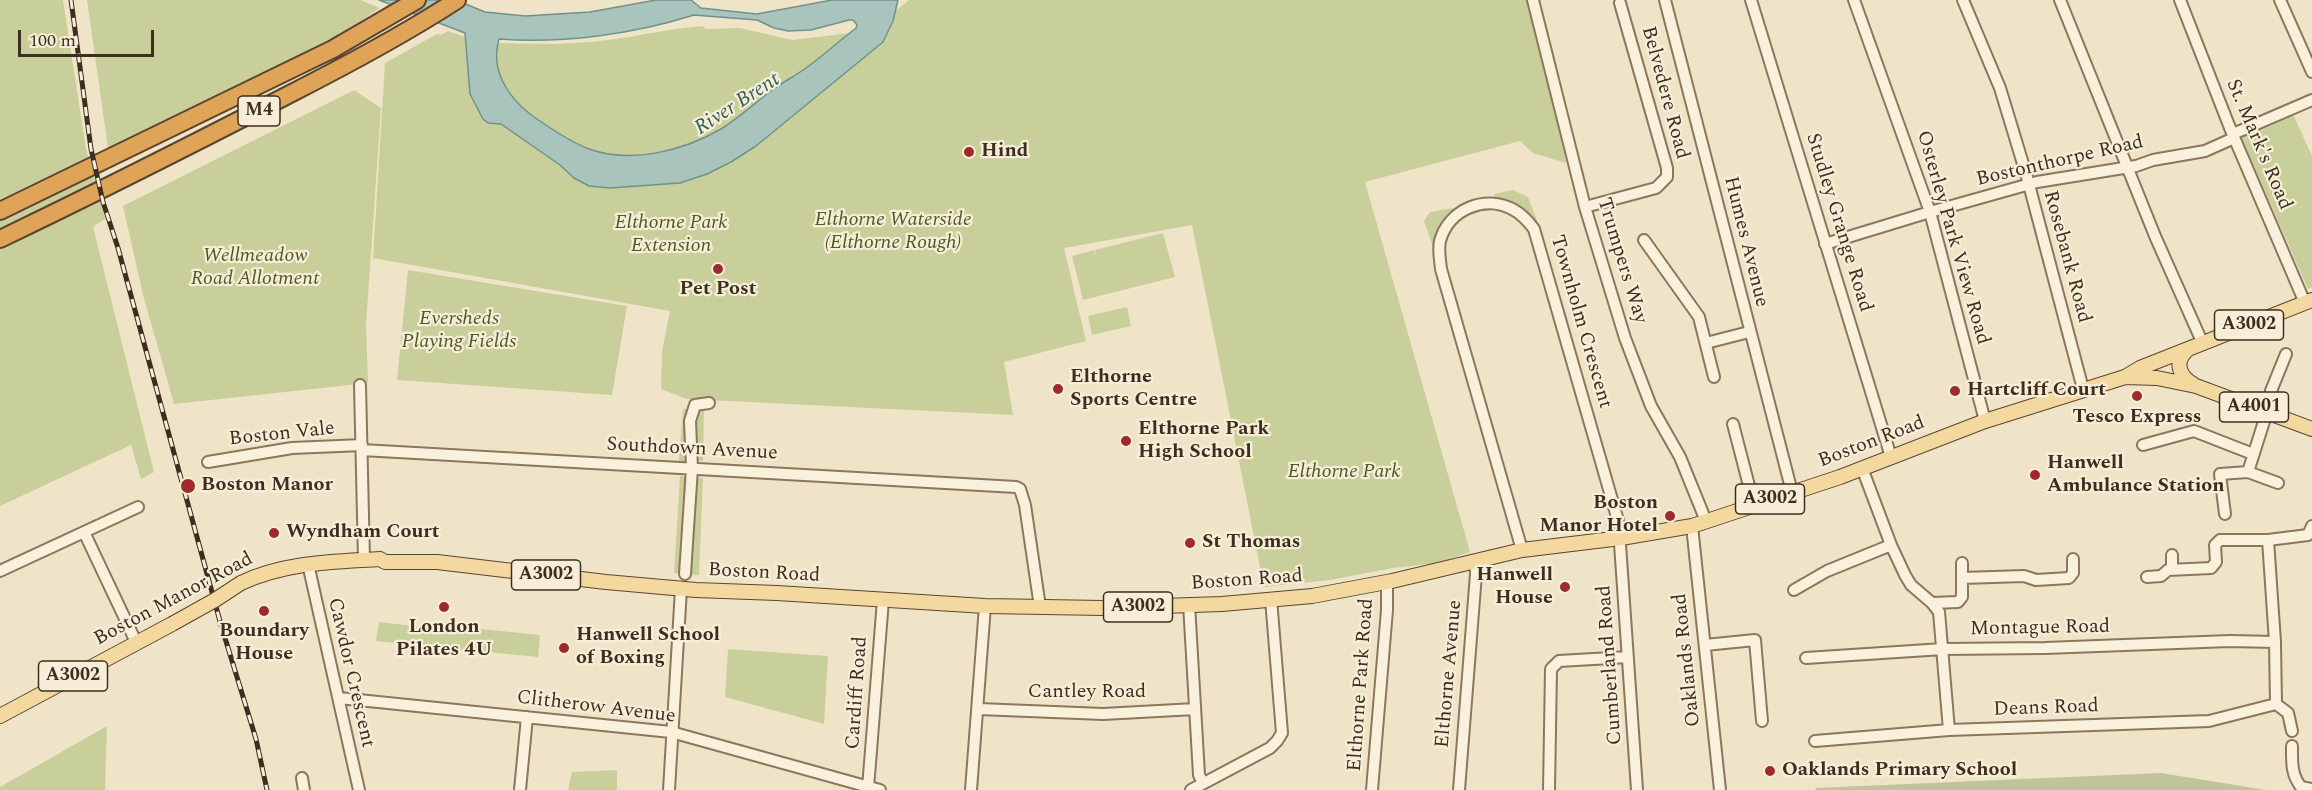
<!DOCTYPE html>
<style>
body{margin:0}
#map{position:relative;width:2312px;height:790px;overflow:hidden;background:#f0e4c8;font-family:Spectral,serif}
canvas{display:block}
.scale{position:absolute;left:18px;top:30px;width:136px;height:27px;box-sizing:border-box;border:3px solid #3d2e20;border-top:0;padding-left:8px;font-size:18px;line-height:21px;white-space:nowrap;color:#3d2e20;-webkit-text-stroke:4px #f7eed8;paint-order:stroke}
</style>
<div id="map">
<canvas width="2312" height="790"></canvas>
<div class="scale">100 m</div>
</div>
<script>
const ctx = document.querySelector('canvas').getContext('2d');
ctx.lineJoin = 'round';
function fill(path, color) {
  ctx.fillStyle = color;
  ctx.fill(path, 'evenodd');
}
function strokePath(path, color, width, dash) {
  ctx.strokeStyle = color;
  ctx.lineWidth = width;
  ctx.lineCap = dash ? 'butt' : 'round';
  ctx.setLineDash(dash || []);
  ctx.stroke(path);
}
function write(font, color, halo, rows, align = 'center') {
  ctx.font = font + ' Spectral,serif';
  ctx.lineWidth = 4.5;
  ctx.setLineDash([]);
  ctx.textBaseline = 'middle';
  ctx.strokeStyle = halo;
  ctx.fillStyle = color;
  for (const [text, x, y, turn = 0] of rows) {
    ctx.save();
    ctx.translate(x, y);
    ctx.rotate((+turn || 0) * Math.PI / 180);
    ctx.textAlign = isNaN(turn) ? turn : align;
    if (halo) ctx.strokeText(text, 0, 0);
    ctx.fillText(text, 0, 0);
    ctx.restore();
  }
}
fill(new Path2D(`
 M0 0H63L86 149 105 219 93 227 154 472 141 479 131 445 0 506Z
 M87 0H360L380 8C298 65 198 105 108 148Z
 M909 0H1529L1535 19 1566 163 1533 153 1520 141 1365 182 1470 552 1438 563 1393 568 1330 580 1264 587 1192 225 1064 248 1086 341 1004 362 1013 415 687 399 661 389 662 351 670 311 373 258 385 63 437 34 441 35 448 31 465 37 466 40 497 46 498 43C534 44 572 45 608 40 641 36 671 28 704 26L705 29 740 28 792 40 850 33 807 67 740 115 747 131Z
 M354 90 381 108 366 325 368 383 174 404 143 295 123 206Z
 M2293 114 2312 156V287L2308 289 2242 139 2243 136Z
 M1513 190 1528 197 1538 223 1516 203 1494 197V194Z
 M1459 207C1444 219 1438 232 1434 250L1424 221 1430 212Z
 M1163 233 1175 277 1083 300 1072 256 1094 250 1096 256 1095 250Z
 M408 270 627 306 612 395 397 380Z
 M1127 307 1131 326 1092 335 1088 316Z
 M683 409 704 411 703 461H679Z
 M680 476 703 478 699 575 674 573Z
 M379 622 472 633 482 629 540 635 538 657 376 641Z
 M728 649 828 656 824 724 725 697Z
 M107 726 105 790H0V787Z
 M617 770V790H568L572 772Z`), '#c9cf9b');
fill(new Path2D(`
 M2161 773 2266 790H1816L1815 788Z`), '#bfc49a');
const water = new Path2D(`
 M379 0H456L485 12 525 16 590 12 656 0H691L701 8 757 14 832 0H898L893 21 883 42 756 146 731 162 707 174 680 183 610 188 589 186 574 178 560 165 501 124 488 123 483 119 470 94 465 33ZM694 15 757 20 774 28 788 31 811 30 849 20H853L857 25 856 28C839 41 824 55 806 68 795 76 783 82 772 90 755 103 739 118 721 129 683 151 631 164 589 149 568 141 548 127 530 114 507 96 490 69 499 39 562 44 634 34 694 15Z`);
fill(water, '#a9c4bc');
strokePath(water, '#6f938a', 1.5);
strokePath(new Path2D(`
 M2266 403 2271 391`), '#ccc0a6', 10, [10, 5]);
const minor = new Path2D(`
 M1533 0 1585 207 1625 338 1651 406 1680 457 1706 521
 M1665 0 1792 492
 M1751 0 1891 457
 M1854 0 1930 212 1985 421
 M1963 0 2000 88 2027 177 2083 389
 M2060 0 2155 236 2203 344
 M2180 0 2230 128 2305 303
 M2280 0 2312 72
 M2233 134 2312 100
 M1585 207 1656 188 1667 177V168L1620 3
 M1644 240 1699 317 1714 377
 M1825 244 1930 212 2037 182 2136 166 2153 160 2205 151 2234 138
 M1706 343 1749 332
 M360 385 364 560
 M2271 391 2286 354
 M1733 424 1754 505
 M2143 445 2194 431 2253 454
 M362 450 1016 487 1020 489
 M208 462 292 448 362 445
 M1862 468 1891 545 1905 575 1911 585 1932 603 1939 612 1949 730
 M2248 472 2267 412
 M1020 489 1025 505 1040 607
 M2225 514 2220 474 2248 472 2278 483
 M1692 526 1720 790
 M84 532 136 642
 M2268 540 2275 642 2276 704
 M1522 550 1441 269C1440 260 1438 250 1440 241 1449 209 1485 194 1514 210 1523 215 1528 221 1534 229L1621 531 1620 544 1637 790
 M2172 555V570
 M1962 563V578
 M308 564 359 790
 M0 571 138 507
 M685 574 692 468 690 421 695 405 709 403
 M2147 577 2161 576 2168 570 2211 568 2216 562 2215 545 2220 540H2268L2308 535 2312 526
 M1794 590 1827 571 1891 545
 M1932 603 1958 602 1962 597V578L2024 576 2036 580 2069 578 2073 573V559
 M1189 604 1199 775 1203 783
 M1705 645 1755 640 1762 721
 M1806 658 1943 649 2045 648 2230 641 2275 642
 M339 698 671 732 880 790
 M2276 704 2288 713 2292 731
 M979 709 1103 714 1195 709
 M1815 741 1949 730 2209 721 2276 704
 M2292 746C2292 762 2291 774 2301 787L2312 789
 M302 778 304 790
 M868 788 883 600
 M520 790 527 717
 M669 790 681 589
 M971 790 985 606
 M1191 790 1270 748 1277 741 1282 733 1271 599
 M1372 790 1387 610V582
 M1459 790 1476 574 1475 562
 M1549 790 1551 669 1559 661 1628 657`);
const major = new Path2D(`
 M2187 350C2174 362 2179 376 2193 384
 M2125 377 2157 378 2196 386 2312 429
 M241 583C285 562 333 562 380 559L385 562H437L606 582 696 590 777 593 985 606 1103 608 1222 604 1312 596 1392 581 1522 550 1621 538 1692 526 1840 477 1985 421 2125 377 2140 368 2312 300
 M0 716 172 624`);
const highway = new Path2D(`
 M0 211 333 49 417 0
 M0 239C96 193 191 145 286 96 345 66 402 36 457 0`);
strokePath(minor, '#8d765c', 14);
strokePath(major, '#5b4430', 16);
strokePath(highway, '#5b4430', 20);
strokePath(minor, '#faf1dc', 10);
strokePath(major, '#f3d9a0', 14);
strokePath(highway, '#e0a458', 16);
const rail = new Path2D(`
 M71 0 91 149 103 202 118 248 221 625 256 739 267 790`);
strokePath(rail, '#3d2e20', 5);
strokePath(rail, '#f7eed8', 3, [9]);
const majorBridge = new Path2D(`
 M172 624 215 600 241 583`);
strokePath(majorBridge, '#5b4430', 16, []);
strokePath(majorBridge, '#f3d9a0', 14);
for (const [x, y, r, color] of [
 [969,152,6,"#9e2a2b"],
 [718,269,6,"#9e2a2b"],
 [1058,389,6,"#9e2a2b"],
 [1955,391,6,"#9e2a2b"],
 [2137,396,6,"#9e2a2b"],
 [1126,441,6,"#9e2a2b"],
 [2035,475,6,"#9e2a2b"],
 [188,486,8,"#9e2a2b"],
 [1670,516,6,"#9e2a2b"],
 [274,533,6,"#9e2a2b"],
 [1190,543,6,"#9e2a2b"],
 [1565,587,6,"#9e2a2b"],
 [444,607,6,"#9e2a2b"],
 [264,611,6,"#9e2a2b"],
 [564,648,6,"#9e2a2b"],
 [1770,771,6,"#9e2a2b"]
]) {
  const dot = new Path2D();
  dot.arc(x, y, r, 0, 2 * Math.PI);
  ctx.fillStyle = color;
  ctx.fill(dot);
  strokePath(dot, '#f7eed8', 2);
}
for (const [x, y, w] of [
 [259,111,42],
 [2249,325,69],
 [2254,407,69],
 [1770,499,69],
 [546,575,69],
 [1138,607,69],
 [73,676,69]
]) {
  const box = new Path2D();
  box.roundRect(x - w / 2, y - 15, w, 30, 4.5);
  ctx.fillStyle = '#f7eed8';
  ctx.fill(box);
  strokePath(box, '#3d2e20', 1.5);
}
write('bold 18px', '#3d2e20', null, [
 ["M4",259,111],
 ["A3002",2249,325],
 ["A4001",2254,407],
 ["A3002",1770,499],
 ["A3002",546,575],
 ["A3002",1138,607],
 ["A3002",73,676]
]);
write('20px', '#3d2e20', '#f7eed8', [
 ["Belvedere Road",1664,93,75],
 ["St. Mark's Road",2258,145,67],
 ["Bostonthorpe Road",2060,162,-13],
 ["Studley Grange Road",1838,223,73],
 ["Osterley Park View Road",1952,238,74],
 ["Humes Avenue",1745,242,76],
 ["Rosebank Road",2066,257,75],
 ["Trumpers Way",1621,261,73],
 ["Townholm Crescent",1580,322,74],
 ["Boston Vale",282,435,-6],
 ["Boston Road",1872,443,-21],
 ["Southdown Avenue",692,450,3],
 ["Boston Road",764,574,3],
 ["Boston Road",1247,581,-4],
 ["Boston Manor Road",174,600,-28],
 ["Montague Road",2040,629,-1],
 ["Oaklands Road",1688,660,-96],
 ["Cumberland Road",1611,665,-94],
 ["Cawdor Crescent",350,673,77],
 ["Elthorne Avenue",1450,674,-85],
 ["Elthorne Park Road",1362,685,-86],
 ["Cardiff Road",858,693,-86],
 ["Cantley Road",1087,693],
 ["Clitherow Avenue",596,708,7],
 ["Deans Road",2046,709,-2]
]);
write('bold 20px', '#3d2e20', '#f7eed8', [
 ["Hind",981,152],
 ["Pet Post",718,290,"center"],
 ["Elthorne",1070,378],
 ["Sports Centre",1070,401],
 ["Hartcliff Court",1967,391],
 ["Tesco Express",2137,418,"center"],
 ["Elthorne Park",1138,430],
 ["High School",1138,453],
 ["Hanwell",2047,464],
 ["Ambulance Station",2047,487],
 ["Boston Manor",201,486],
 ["Boston",1658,504,"right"],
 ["Manor Hotel",1658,527,"right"],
 ["Wyndham Court",286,533],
 ["St Thomas",1202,543],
 ["Hanwell",1553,576,"right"],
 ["House",1553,599,"right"],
 ["London",444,628,"center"],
 ["Pilates 4U",444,651,"center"],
 ["Boundary",264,632,"center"],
 ["House",264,655,"center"],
 ["Hanwell School",576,636],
 ["of Boxing",576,659],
 ["Oaklands Primary School",1782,771]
], 'left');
write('italic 20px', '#4d5a26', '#f7eed8', [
 ["Elthorne Waterside",893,221],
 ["(Elthorne Rough)",893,244],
 ["Elthorne Park",671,224],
 ["Extension",671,247],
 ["Wellmeadow",255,257],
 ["Road Allotment",255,280],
 ["Eversheds",459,320],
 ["Playing Fields",459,343],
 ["Elthorne Park",1344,473]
]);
write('italic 21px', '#2f5d5a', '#f7eed8', [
 ["River Brent",738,105,-33]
]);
</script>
